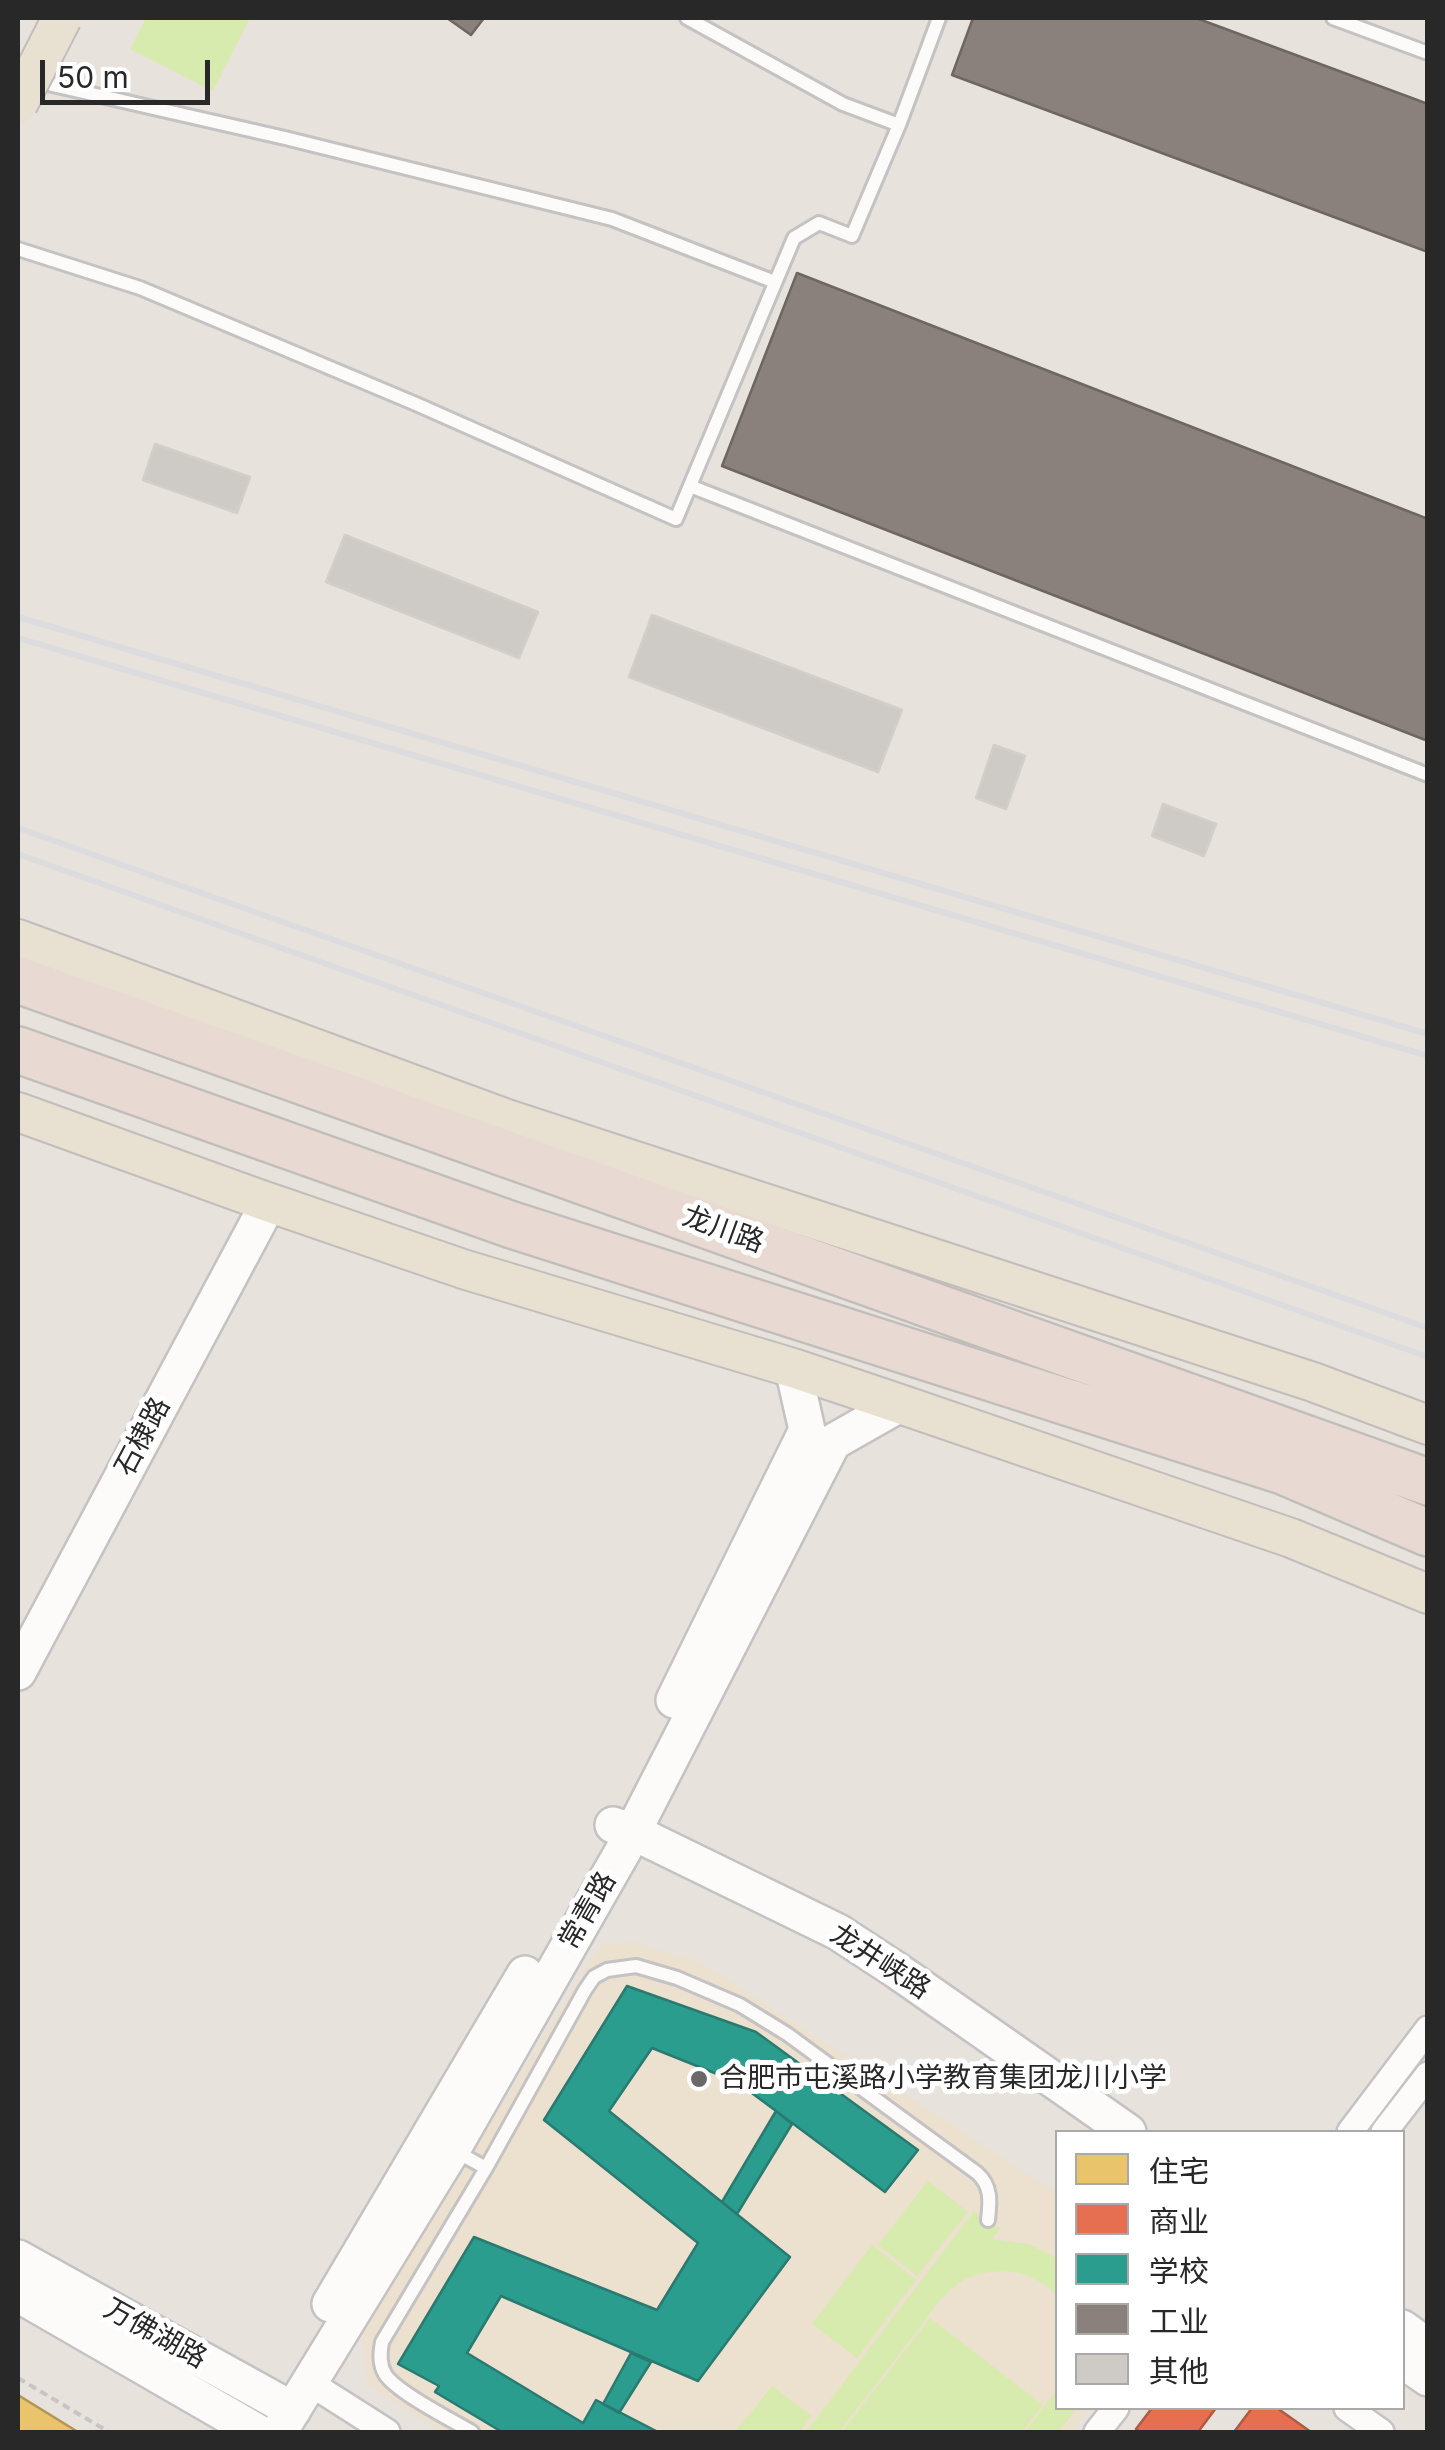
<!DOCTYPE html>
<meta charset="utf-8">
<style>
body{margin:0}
#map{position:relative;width:1445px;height:2450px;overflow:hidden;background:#e8e2dc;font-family:Inter,"Noto Sans SC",sans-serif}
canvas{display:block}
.frame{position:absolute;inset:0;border:20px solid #282828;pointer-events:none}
.legend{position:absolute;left:1055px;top:2130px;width:350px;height:280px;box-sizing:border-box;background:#fff;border:2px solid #a9a9a9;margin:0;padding:12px 18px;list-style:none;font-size:30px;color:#282828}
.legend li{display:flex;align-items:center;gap:20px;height:50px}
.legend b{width:50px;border:2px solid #a9a9a9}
.scale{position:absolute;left:40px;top:60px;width:170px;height:45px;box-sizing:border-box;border:5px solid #282828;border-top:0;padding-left:12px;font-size:30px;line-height:35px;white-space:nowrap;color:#282828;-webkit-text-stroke:8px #fff;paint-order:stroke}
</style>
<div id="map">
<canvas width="1445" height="2450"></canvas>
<div class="frame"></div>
<ul class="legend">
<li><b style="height:28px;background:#e9c46a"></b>住宅</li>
<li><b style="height:28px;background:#e76f51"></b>商业</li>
<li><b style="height:28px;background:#2a9d8f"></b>学校</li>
<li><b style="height:28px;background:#8a817c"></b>工业</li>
<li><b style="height:28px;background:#cecac6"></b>其他</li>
</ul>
<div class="scale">50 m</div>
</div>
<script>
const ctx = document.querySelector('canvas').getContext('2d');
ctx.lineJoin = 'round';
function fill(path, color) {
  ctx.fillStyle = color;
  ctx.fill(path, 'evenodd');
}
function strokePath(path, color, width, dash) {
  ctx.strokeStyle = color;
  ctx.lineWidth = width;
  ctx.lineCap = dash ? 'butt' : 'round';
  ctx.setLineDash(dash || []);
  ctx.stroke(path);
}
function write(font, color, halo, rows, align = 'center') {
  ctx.font = font + ' Inter,"Noto Sans SC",sans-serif';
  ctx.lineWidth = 10;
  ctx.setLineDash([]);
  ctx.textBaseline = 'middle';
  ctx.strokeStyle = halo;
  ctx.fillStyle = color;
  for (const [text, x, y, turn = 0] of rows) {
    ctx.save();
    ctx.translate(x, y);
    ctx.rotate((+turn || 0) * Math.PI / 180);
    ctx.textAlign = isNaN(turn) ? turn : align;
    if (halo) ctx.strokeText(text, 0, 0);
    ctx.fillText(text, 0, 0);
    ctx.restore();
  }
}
fill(new Path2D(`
 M634 1942 704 1964 1057 2193 1058 2408H1091L1071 2432H443L368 2385 362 2334 600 1945Z`), '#ece0cf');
fill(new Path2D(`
 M146 18H250L213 91 130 49Z
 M928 2181 968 2212 917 2276 878 2245Z
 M974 2211 1000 2228 992 2239 1028 2244 1057 2258V2296C1034 2270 995 2264 964 2280 942 2292 926 2320 911 2339 887 2370 863 2401 839 2432H806Z
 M872 2245 916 2280 857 2358 812 2324Z
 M930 2318 1043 2405 1022 2432H842Z
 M772 2386 812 2416 799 2432H735Z
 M1057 2390 1058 2408H1077L1058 2432H1025Z`), '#d8ebae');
const homes = new Path2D(`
 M18 2395 78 2432H18Z`);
fill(homes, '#e9c46a');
strokePath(homes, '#af9556', 2.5);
const shops = new Path2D(`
 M1152 2408H1216L1198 2432H1140L1136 2429Z
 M1252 2408H1277L1311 2432H1234Z`);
fill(shops, '#e76f51');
strokePath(shops, '#ae5a45', 2.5);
const schools = new Path2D(`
 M627 1986 756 2032 918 2150 885 2192 737 2082 652 2048 609 2111 790 2257 698 2381 501 2296 467 2353 583 2423 596 2400 658 2432H502L435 2392 439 2386 398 2364 474 2237 657 2310 698 2243 544 2120Z
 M776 2111 792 2124 737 2214 722 2202Z
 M631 2353 651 2362 619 2413 603 2404Z`);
fill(schools, '#2a9d8f');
strokePath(schools, '#297a70', 2.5);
const industry = new Path2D(`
 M447 18H484L471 35Z
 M973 18H1196L1428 104V252L952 75Z
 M797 273 1428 519V741L722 466Z`);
fill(industry, '#8a817c');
strokePath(industry, '#6d6663', 2.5);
const building = new Path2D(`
 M155 444 250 477 237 513 143 480Z
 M345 535 538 612 519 658 326 582Z
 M652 615 902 710 878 772 629 677Z
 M994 745 1025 756 1006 809 976 798Z
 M1163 804 1216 824 1204 856 1152 836Z`);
fill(building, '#cecac6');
strokePath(building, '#d2cec9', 2.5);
const lane = new Path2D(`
 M687 18 843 104 899 125 939 18
 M1333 18 1428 53
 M35 81 285 138 612 219 775 282
 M18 249 140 288 416 404 676 519 794 238 819 223 852 236 899 125
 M690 486 1428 775
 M453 2150 486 2168 585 1990 594 1977 607 1970 636 1966 677 1978 740 2005 787 2034 977 2173C992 2186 990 2202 988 2220
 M472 2432C452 2420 396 2392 385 2374 379 2364 380 2353 382 2342L486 2168`);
const street = new Path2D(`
 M1350 2132 1428 2029
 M1384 2132 1428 2075
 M310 2383 387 2432
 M1347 2408 1381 2432
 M1097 2432 1116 2408`);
const secondary = new Path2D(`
 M18 1672 269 1202
 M674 1700 807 1430 793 1368
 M613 1825 633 1832 838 1932 896 1970 1128 2132
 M18 2258 293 2410
 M18 2294 257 2432
 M330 2304 525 1974
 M1402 2328 1428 2347
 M1402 2360 1428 2378
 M279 2432 452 2150 623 1851 833 1442 900 1404`);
const primary = new Path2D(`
 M18 939 507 1119 1313 1382 1428 1425
 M18 1112 256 1198 463 1269 793 1368 900 1404 1291 1538 1428 1594`);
const highway = new Path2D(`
 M18 980 1428 1482
 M18 1050 512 1225 1283 1471 1428 1533`);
strokePath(lane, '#c4c2c3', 18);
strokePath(street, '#c4c2c3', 30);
strokePath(secondary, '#c4c2c3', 40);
strokePath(primary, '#c0bdbb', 42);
strokePath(highway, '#c0bdbb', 50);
strokePath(new Path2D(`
 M18 2378 109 2432`), '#c6c5c4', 4, [8, 5]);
strokePath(lane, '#fcfbfa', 12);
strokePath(street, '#fcfbfa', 25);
strokePath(secondary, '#fcfbfa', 35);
strokePath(primary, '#e8e0d0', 38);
strokePath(highway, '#e8dad2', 45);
strokePath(new Path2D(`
 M18 617 1428 1034
 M18 638 1428 1056
 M18 828 1428 1328
 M18 854 1428 1357`), '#dcdcde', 6);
const primaryBridge = new Path2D(`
 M18 104 62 18`);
strokePath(primaryBridge, '#c0bdbb', 42, []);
strokePath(primaryBridge, '#e8e0d0', 38);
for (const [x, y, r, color] of [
 [699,2079,10,"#6b6967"]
]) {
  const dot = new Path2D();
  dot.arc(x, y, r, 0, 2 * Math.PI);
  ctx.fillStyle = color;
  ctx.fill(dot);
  strokePath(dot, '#fff', 4);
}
write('28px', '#282828', '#fff', [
 ["龙川路",723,1230,20],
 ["石棣路",143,1437,-62],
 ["常青路",588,1911,-60],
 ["龙井峡路",880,1962,33],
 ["万佛湖路",155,2334,29]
]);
write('28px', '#282828', '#fff', [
 ["合肥市屯溪路小学教育集团龙川小学",719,2079]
], 'left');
</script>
